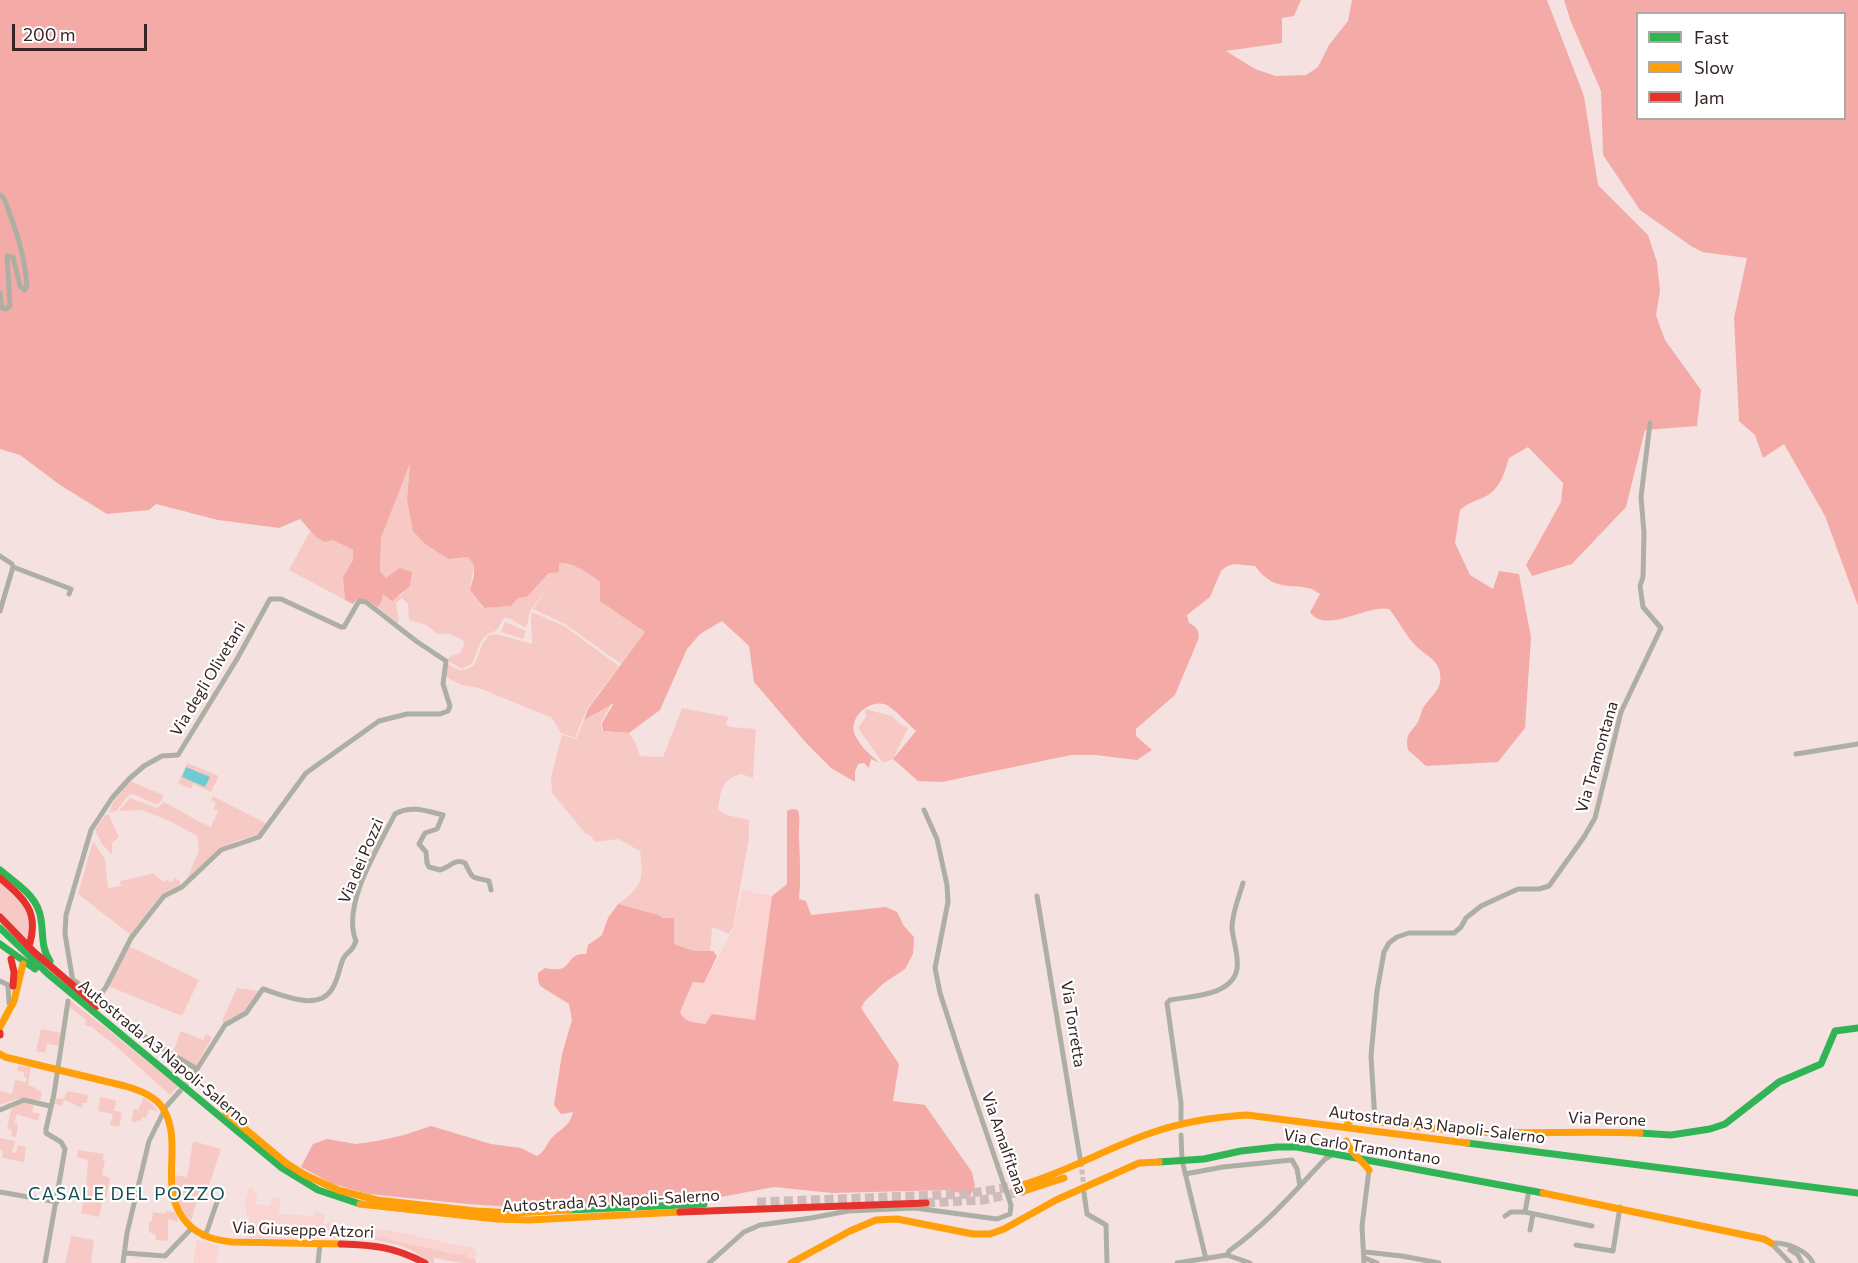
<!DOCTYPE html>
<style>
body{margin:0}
#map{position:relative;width:1858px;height:1263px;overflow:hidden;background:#f5e2e0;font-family:Commissioner,sans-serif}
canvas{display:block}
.legend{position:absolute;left:1636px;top:12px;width:210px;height:108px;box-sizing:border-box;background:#fff;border:2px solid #aea8a7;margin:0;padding:8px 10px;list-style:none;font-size:18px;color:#352523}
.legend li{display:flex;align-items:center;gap:12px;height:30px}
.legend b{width:30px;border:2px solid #aea8a7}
.scale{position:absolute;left:12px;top:24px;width:135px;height:27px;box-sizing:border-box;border:3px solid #352523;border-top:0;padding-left:8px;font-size:18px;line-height:21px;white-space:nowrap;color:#352523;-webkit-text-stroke:4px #fff;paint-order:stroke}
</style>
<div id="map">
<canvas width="1858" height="1263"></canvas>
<ul class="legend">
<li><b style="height:8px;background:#30b455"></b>Fast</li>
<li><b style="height:8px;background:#ff9f0a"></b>Slow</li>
<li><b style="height:8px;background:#e5322d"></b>Jam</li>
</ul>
<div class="scale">200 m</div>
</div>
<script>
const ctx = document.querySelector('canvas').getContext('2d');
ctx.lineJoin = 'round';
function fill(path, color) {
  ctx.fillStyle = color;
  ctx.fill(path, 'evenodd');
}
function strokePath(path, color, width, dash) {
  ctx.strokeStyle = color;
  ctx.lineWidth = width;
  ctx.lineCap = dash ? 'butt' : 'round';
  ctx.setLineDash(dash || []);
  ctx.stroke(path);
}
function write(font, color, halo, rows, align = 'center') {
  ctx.font = font + ' Commissioner,sans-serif';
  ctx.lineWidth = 4.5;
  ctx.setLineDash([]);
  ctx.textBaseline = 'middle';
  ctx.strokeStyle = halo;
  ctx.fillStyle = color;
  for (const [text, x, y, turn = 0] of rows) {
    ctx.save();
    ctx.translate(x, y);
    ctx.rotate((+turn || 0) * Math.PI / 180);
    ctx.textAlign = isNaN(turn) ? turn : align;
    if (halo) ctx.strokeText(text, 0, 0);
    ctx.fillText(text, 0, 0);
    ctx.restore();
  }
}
fill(new Path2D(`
 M742 890 772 896 755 1020 712 1014 705 1024 688 1021 683 1019 680 1012 693 982 704 983 733 930Z
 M249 1187 253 1188V1192L257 1193 256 1204 270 1206 271 1200 275 1197 281 1198 278 1214 313 1216 315 1212 325 1214 323 1224 331 1222 336 1223 339 1228 388 1230 473 1248 476 1250 477 1255 471 1259 462 1253 459 1255 369 1235 367 1239 247 1238 249 1216 246 1215 247 1207H244Z
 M197 1240 219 1246 216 1263H193Z`), '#f9d4d1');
fill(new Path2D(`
 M410 460 407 498 448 559 468 557 474 564 470 590 483 608 511 606 518 598 527 597 559 563 578 567 600 582 601 601 645 632 621 664 565 624 533 609 550 585 530 611 527 626 525 627 508 618H504L496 631C479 634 479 650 472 664L462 669 447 660 451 656 460 653 464 645 463 640 449 634H438L426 625 409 620 408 604 402 598 396 603 399 621 397 623 378 607 382 600 383 593 400 596 410 585 412 572 386 578 380 571 381 538Z
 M310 531 325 542 333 540 353 550V560L343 577 345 600 289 570Z
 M532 612 564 626 619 666 587 709 575 738 561 733 552 718 479 688 461 685 448 678 444 673 447 663C457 671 463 673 474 665L483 643 489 635 497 634 532 644C533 632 529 624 532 612Z
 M505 622 526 631 523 639 501 632Z
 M612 703 601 722 602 731 629 733 635 742 640 756 663 757 682 708 729 717 726 724 731 727 756 729 753 778 741 774C720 780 721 792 718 810L727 815 749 820V838L733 927 729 934 716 928H712L710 951H694L674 944V918H664L618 904C642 887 644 880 640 851L618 839 595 842 590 835 585 833 552 793 551 777 562 735 576 739 584 720Z
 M865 709 892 716 899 723 908 728 893 759 883 763 858 728 866 717Z
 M187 763 219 776 211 792 193 784 191 789 178 783Z
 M130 781 163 795 162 800 157 805 133 794 129 795 116 811 109 812 113 802Z
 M213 796 267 824 258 835 236 841 217 850 186 881 199 851 197 836 172 822 142 810 119 811 130 798 157 808 164 802C181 811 195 820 211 827L218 811 213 809 216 803 211 800Z
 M105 815H109L119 837 112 843V855L101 843 95 830Z
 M93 841 105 859 108 888 121 886 120 881 155 873V876L165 882 166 880 172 882 175 878 180 881V885L163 893 131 935 78 894Z
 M0 883C21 901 34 911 28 941L0 912Z
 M129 946 199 980 182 1016 108 986Z
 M237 988 260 991 245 1012 225 1023 222 1021Z
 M70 1000 179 1086 170 1095 108 1039 107 1040 92 1027 85 1025 86 1020 69 1007Z
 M41 1029 62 1033 60 1046 47 1044 45 1053 36 1051Z
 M181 1031 203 1040 206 1034 212 1037 196 1066 173 1052Z
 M18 1065 31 1067 28 1085 36 1088V1090L42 1092 40 1100 17 1099 0 1105V1091L12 1094 15 1080 26 1082 27 1078 24 1077V1072L17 1071Z
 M67 1091 88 1095 87 1103H83L82 1108 64 1100 62 1106 52 1103 54 1098 64 1099Z
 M100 1097 116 1100 115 1108 113 1110 122 1113 119 1127 110 1125 113 1114 98 1111Z
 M144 1097 155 1107 158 1112 149 1109 146 1118 142 1117 141 1121 137 1120 136 1123 131 1121 134 1109 138 1110Z
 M23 1102 34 1104 32 1112 40 1114 38 1121 17 1114 14 1123 18 1124 16 1137 11 1136 12 1131 7 1128C9 1123 9 1115 12 1108Z
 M0 1138 15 1141 12 1152 16 1153 18 1145 26 1147 24 1162 2 1158 3 1151 0 1150Z
 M193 1141 221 1149 208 1189 201 1187 191 1221C177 1207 175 1193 175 1175L187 1177Z
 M78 1150 104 1154 103 1160 105 1161 102 1175 110 1178 106 1199 93 1196 92 1199 102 1202 99 1217 81 1213 86 1190 88 1191 89 1187 86 1186 88 1160 77 1157Z
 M166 1211 174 1212 178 1218 177 1222 168 1219V1241L155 1240 156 1235 149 1232V1221H152L153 1212 165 1214Z
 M369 1235 459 1255 464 1253 469 1259 475 1258 476 1263H462L434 1258V1263H432L409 1249 398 1245 368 1238Z
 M71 1236 94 1240 91 1263H65Z`), '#f7c9c5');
fill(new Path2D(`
 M0 0H1301L1294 16 1282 18V43L1226 51 1255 69 1276 76 1306 75 1318 67 1329 45 1348 21 1352 0H1547L1584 96 1598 185 1648 235 1657 262 1660 291 1656 315 1665 340 1701 390 1697 426 1645 430 1626 507 1572 564 1532 576 1526 565 1561 502 1563 483 1528 447 1509 458C1504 474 1500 491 1482 498 1473 502 1468 503 1460 510L1455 543 1470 575 1493 589 1499 571 1519 574 1531 637 1525 728 1498 762 1426 766 1408 750C1405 733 1410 734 1418 722 1421 716 1421 710 1425 705 1435 692 1444 687 1439 669 1435 658 1424 654 1416 646 1405 635 1399 621 1389 609 1368 604 1325 635 1310 612L1320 594C1301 578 1278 598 1255 566L1234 564 1227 566 1221 571 1210 597 1187 615 1189 623C1197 627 1200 631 1198 640L1175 695 1136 729V736L1152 750 1137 760 1095 755H1071L942 782 918 781 893 759 916 731C909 725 892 706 884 704 868 700 848 718 855 735 860 746 870 755 880 763L871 759 869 768 864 763 858 764 855 772V782L831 768 807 744 754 682 749 646 722 621 700 634 687 649 660 710 629 733 603 731 602 723 614 703 584 720 588 709 645 632 600 601V582C587 573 576 563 559 563V572L549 573 527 597 518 598 511 606 484 608 470 590 474 575V565L468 557 448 559 424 543 413 531 407 499 410 463 381 538 380 571 386 578 399 568 412 572 410 586 392 601 383 594 382 600 378 607 367 600 357 599 353 604 345 600 343 577 353 560V550L333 540 325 542 316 537 300 519 279 528 218 520 156 504 149 510 107 514 60 485 20 455 0 449Z
 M1564 0H1858V606L1825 516 1784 444 1763 458 1755 435 1739 421 1734 318 1747 258 1702 252 1691 246 1640 210 1603 155 1601 91 1571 22ZM1638 14H1844V118H1638Z
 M792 809 798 810C801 821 798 829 799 840 800 860 801 879 799 899L806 901 811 915 886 907 897 912 904 926 914 937 913 954 905 969 884 983 865 1001 861 1008 899 1064 893 1101 925 1105 972 1172 975 1186 970 1196 949 1190 832 1193 774 1187 721 1197 510 1207 468 1204 369 1194 333 1184 301 1167 313 1144 327 1139 356 1144 377 1141 404 1135 431 1126 491 1144 521 1148 537 1156C545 1151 545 1147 550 1140 559 1129 570 1127 573 1112L561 1114 554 1105 562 1054 572 1020 569 1004 540 986 538 980V973L545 968C576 975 563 952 586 954L588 945 602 935 608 918 618 904 658 915 663 918H674V944L694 951H713L717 956 704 983 693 982 680 1012C685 1023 694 1022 705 1024L712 1014 755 1020 772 896 787 884V811Z`), '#f4aba7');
fill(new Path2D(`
 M186 767 210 777 205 787 182 777Z`), '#6fcbd3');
strokePath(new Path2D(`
 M184 1087 194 1074
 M1081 1162 1084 1189`), '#cfbcba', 5, [5, 2.5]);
strokePath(new Path2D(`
 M757 1202 967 1194 1022 1185
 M926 1203 983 1200 1024 1191`), '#cfbcba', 9, [9, 4.5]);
strokePath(new Path2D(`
 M0 195 4 198C15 228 25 254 27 286L25 290 20 286 13 257 7 256 10 306 6 309 2 308 0 293
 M0 556 12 564 13 567 0 611
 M13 567 71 589 69 594
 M1796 754 1858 744
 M1037 896 1080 1158
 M0 981 8 985 9 1003
 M75 981 153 1043 197 1069
 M73 982 65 934 66 915 91 830 112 798 129 779 144 766 162 756 178 755 237 659 270 599H281L341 627H344L359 601 366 602 416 641 446 661 443 684 450 706 448 711 440 714H407L379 721 306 773 259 837 221 850 182 887 164 896 131 938 106 987 98 998
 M194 1074 225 1025 246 1013 263 989C283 995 318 1012 332 989 338 980 339 969 343 959 347 951 352 953 356 941 341 905 379 846 395 814 411 805 426 811 443 815L437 829 425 833 419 844 426 852 427 863 429 867 440 870C450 867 455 858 465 863 474 880 469 876 489 881L491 890
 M0 1110 24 1100 50 1106
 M163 1110 180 1091
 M1181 1119V1103L1167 1003 1170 1000C1191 996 1232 996 1237 969 1239 955 1233 941 1232 928 1232 913 1239 897 1243 883
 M1375 1121 1371 1056 1377 991 1384 952 1389 943 1397 937 1409 933H1454L1461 927 1466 918 1481 906 1518 889H1539L1549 886 1584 837 1595 818 1621 712 1661 628 1643 607 1640 586 1643 577 1644 533 1641 497 1650 423
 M1181 1135 1182 1160 1206 1259
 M1185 1174 1223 1167 1292 1160 1297 1169 1300 1186
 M0 1192 57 1202
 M1084 1193 1087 1214 1106 1225 1107 1263
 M1525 1212 1529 1190
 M1505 1216 1511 1212H1525L1592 1226
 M1530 1230 1533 1214
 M203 1236 207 1231 218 1199
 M1771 1243C1786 1242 1807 1250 1813 1263
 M1771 1243 1790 1263
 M1576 1245 1613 1251 1620 1207
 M1790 1250 1798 1255 1802 1263
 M1365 1252 1402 1256 1439 1263
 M125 1253 165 1256 191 1229
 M1227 1255 1229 1251C1266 1225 1294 1192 1325 1159L1334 1154
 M1227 1255 1250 1263
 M1365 1258 1377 1263
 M45 1263 65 1149 61 1142 46 1133V1129L54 1094 68 1001
 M123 1263 127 1233 149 1141 164 1111
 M318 1263 320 1244
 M709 1263 744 1232 760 1225 811 1218 848 1211 915 1208 997 1219 1010 1214 1011 1205 966 1073 940 993 935 968 948 902 947 885 937 839 924 810
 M1177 1263 1227 1255
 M1364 1263 1362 1226 1369 1170`), '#adafa4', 5);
strokePath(new Path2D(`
 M0 870C14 882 33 893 39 911 45 928 39 945 50 961
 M0 928 47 973 282 1168 318 1190 360 1204
 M0 944 35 969
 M1640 1133 1671 1135 1710 1129 1725 1124 1779 1082 1821 1064 1835 1031 1858 1028
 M1467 1143 1858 1193
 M1159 1162 1204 1159 1241 1151 1277 1147H1297L1543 1193
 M569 1210 704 1204`), '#30b455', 7);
strokePath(new Path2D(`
 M0 1027 14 1001 23 964
 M0 1054 5 1057 125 1086C139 1090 156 1096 164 1110 183 1143 159 1186 183 1218 195 1235 213 1240 232 1242L341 1244
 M226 1113 286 1163 305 1175 338 1190 377 1200 476 1211 513 1213 569 1210
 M1348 1123 1353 1118C1394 1124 1436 1130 1477 1132 1531 1134 1585 1131 1640 1133
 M1346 1141C1351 1154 1361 1159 1369 1170
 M1022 1185C1067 1172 1107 1148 1151 1133 1182 1122 1214 1117 1247 1115L1467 1143
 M1024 1191 1064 1178
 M1543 1193 1764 1239 1771 1243
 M360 1204 496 1219 529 1220 680 1212
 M791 1263 850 1231 876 1220 897 1219 973 1234H990L1004 1229 1056 1200 1139 1163 1159 1162`), '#ff9f0a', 7);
strokePath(new Path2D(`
 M0 878C23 898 39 910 30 943
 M0 917 34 952 97 1006
 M11 959 14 972 13 986
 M0 1033V1035
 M680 1212 926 1203
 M341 1244C375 1245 394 1247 425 1263`), '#e5322d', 7);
write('16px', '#352523', '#fff', [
 ["Via degli Olivetani",208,679,-59],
 ["Via Tramontana",1597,757,-74],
 ["Via dei Pozzi",361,861,-67],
 ["Via Torretta",1073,1024,81],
 ["Autostrada A3 Napoli-Salerno",164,1053,40],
 ["Via Perone",1607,1119,2],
 ["Autostrada A3 Napoli-Salerno",1437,1125,7],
 ["Via Amalfitana",1004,1143,71],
 ["Via Carlo Tramontano",1362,1147,9],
 ["Autostrada A3 Napoli-Salerno",611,1201,-3],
 ["Via Giuseppe Atzori",303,1230,2]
]);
ctx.letterSpacing = '1.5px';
write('18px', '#104e53', '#fff', [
 ["CASALE DEL POZZO",127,1194]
]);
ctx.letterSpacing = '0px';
</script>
